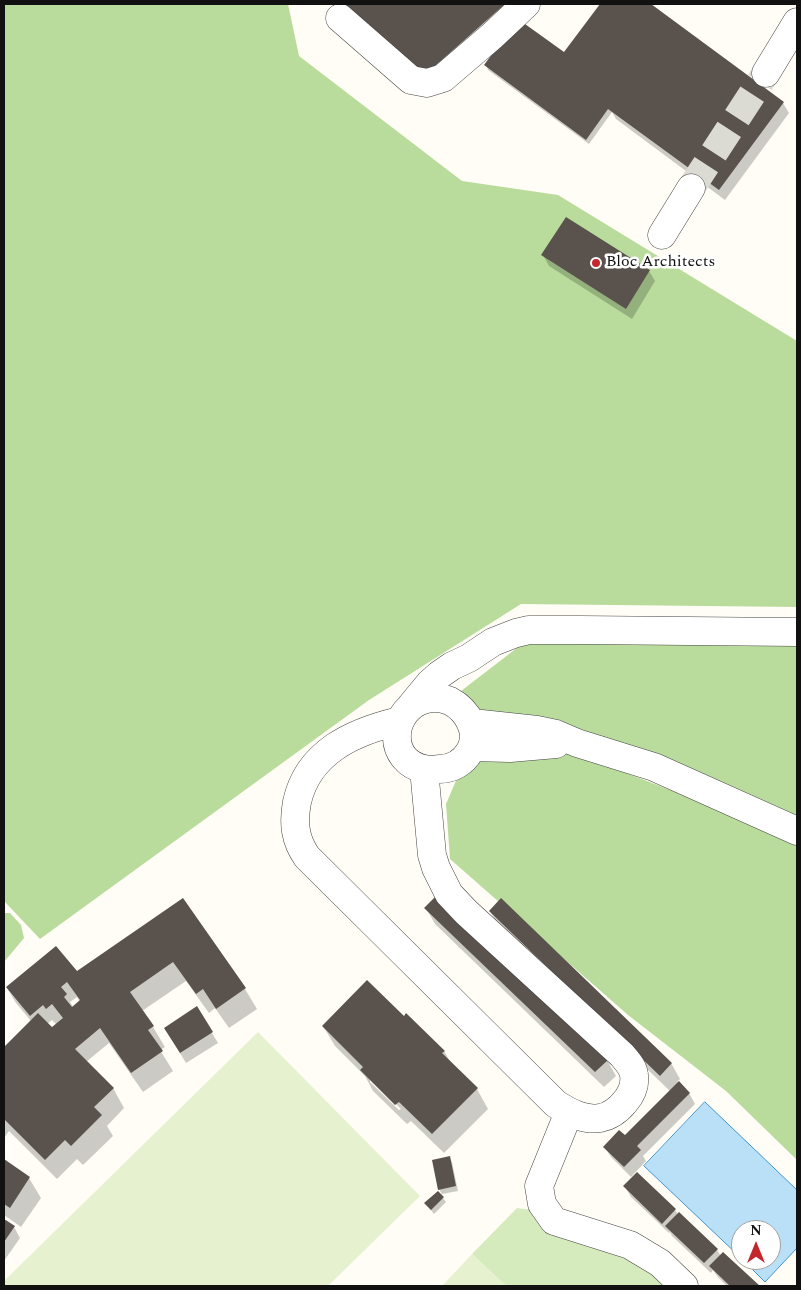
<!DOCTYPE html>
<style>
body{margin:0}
#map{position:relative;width:801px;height:1290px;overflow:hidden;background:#fffdf5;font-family:Spectral,serif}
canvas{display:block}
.frame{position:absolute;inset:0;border:5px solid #111;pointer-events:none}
.north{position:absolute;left:731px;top:1220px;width:50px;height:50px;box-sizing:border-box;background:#fff;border:1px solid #a0a0a0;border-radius:50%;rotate:0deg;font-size:14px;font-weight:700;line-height:20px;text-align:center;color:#111}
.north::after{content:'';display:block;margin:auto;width:18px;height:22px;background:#c4262e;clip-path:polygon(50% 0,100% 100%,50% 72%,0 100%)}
</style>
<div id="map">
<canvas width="801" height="1290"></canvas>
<div class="frame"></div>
<div class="north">N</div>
</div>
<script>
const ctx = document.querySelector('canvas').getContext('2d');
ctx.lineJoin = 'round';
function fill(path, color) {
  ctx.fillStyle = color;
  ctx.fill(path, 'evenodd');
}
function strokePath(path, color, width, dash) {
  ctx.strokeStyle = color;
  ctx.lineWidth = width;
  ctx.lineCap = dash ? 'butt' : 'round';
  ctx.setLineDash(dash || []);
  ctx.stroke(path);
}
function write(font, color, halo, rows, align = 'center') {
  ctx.font = font + ' Spectral,serif';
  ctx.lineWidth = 5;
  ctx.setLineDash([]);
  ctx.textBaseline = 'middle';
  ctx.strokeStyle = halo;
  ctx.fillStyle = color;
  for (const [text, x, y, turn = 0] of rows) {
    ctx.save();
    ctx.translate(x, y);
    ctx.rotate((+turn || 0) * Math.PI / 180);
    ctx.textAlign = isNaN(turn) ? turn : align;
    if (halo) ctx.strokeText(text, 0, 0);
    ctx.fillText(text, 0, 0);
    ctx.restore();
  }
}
fill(new Path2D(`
 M517 1208 569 1215 692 1286H506L472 1254Z`), '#d5ebbd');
fill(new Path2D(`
 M4 4H288L299 56 462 181 558 195 797 341V607L521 604 369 700 40 939 4 901Z
 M797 638V824L448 701 526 641Z
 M564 749 797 839V1160L726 1091 628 1015 450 859 446 804 461 769 485 753Z
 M4 913H10L21 925 24 938 4 962Z`), '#b9dc9c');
fill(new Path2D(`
 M258 1032 420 1196 328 1286H4V1281Z
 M472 1254 506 1286H442Z`), '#e6f2cf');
const water = new Path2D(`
 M705 1102 797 1190V1248L765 1282 743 1260H771V1230H741V1258L644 1166Z`);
fill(water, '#b9e0f7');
strokePath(water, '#3f96cf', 1);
fill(new Path2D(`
 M334 4H520L432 84Z
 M602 4H648L783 103 789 113 725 200 616 119 612 112 589 144 488 70 486 65 568 57 566 52Z
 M566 219 649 271 655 281 632 319 549 266 543 255Z
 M182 899 245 989 257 1009 229 1028 215 1008 209 1013 186 981 142 1011 153 1027 165 1047 160 1050 173 1071 143 1092 109 1043 86 1062 113 1088 124 1108 107 1126 113 1136 83 1165 77 1159 57 1179 9 1131 4 1138V1049L31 1021 16 1003 7 988 77 973ZM77 997 80 1002 73 1007 70 1002ZM52 1020 57 1025 52 1029 47 1024Z
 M426 908 607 1060 616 1076 604 1087 435 924Z
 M490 911 671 1063 680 1079 677 1082 689 1093 695 1104 643 1156 646 1161 631 1177 611 1157 605 1147 625 1137 670 1091 499 927Z
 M197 1008 218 1043 186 1063 171 1038Z
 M406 1015 444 1051 452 1065 477 1089 488 1109 444 1153 411 1121 407 1124 373 1091 365 1076 335 1046 323 1026 404 1017ZM370 1079 401 1109 399 1110 370 1082Z
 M449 1157 452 1162 458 1191 442 1194 439 1189Z
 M4 1161 29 1178 41 1198 21 1227 4 1215Z
 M625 1187 675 1210 678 1214 717 1250 721 1256 723 1253 758 1286H727L717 1276 713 1270 711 1273 672 1236 670 1232 669 1233 631 1197Z
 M443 1198 446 1202 434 1214 426 1204Z
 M4 1221 14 1227 20 1238 4 1261Z`), '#0003');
fill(new Path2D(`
 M340 4H505L426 74Z
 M600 4H651L784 102 719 190 608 109 586 140 484 65 518 19 564 52Z
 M566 217 650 270 626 309 541 255Z
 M437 895 608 1060 595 1072 424 908Z
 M183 898 246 988 216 1009 203 989 196 994 173 962 130 992 154 1026 148 1030 163 1051 131 1073 100 1028 75 1049 114 1088 94 1107 102 1115 71 1146 65 1140 45 1160 4 1119V1047L38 1013 52 1027 63 1018 52 1004 46 1009 43 1005 30 1016 6 987 56 946 77 971ZM67 982 80 1000 72 1007 64 997 67 994 61 987Z
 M501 898 672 1063 660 1076 489 911Z
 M367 980 404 1016 406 1013 445 1051 442 1053 478 1088 432 1134 399 1102 395 1105 360 1070 363 1067 322 1026Z
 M197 1006 213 1032 180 1053 164 1028Z
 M679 1081 690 1093 637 1146 641 1150 624 1167 603 1147 619 1130 625 1135Z
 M450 1156 456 1186 438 1190 432 1160Z
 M4 1159 30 1177 10 1208 4 1204Z
 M637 1172 676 1209 662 1224 623 1186Z
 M438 1191 444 1197 431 1210 424 1203Z
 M679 1212 718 1249 704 1263 665 1226Z
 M4 1219 15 1226 4 1242Z
 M723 1252 760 1286H730L709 1266Z`), '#5a524d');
strokePath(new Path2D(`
 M691 188 766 73`), '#dbdad3', 28, [28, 14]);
const minor = new Path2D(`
 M340 18 411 80 427 83 443 78 492 36 526 4
 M766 73 797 22
 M662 235 691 188
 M435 698C440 698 445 699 450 701 467 710 481 732 470 751 463 763 452 769 439 769 434 770 428 770 424 769 388 761 389 715 420 701 425 699 430 698 435 698Z
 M411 706 430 683 439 675 452 666 469 658 493 642 516 633 529 630H580L797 632
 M399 721C353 732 308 752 297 802 293 823 295 840 307 857L556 1104C569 1112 584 1121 600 1118 617 1115 637 1094 634 1075 633 1067 627 1061 622 1055L466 912 449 894 436 868 432 855 424 769
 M472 723 537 730 556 734 577 743 654 767 797 831
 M472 747 510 748 556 744
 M569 1112 539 1186 542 1204 554 1221 630 1245 660 1263 684 1286`);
strokePath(minor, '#444', 29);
strokePath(minor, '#fff', 28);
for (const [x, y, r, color] of [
 [596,263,5,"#c4262e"]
]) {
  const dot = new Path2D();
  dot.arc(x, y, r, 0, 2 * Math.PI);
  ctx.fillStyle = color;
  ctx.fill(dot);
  strokePath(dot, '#fff', 2);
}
write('16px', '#111', '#fff', [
 ["Bloc Architects",606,263]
], 'left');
</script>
